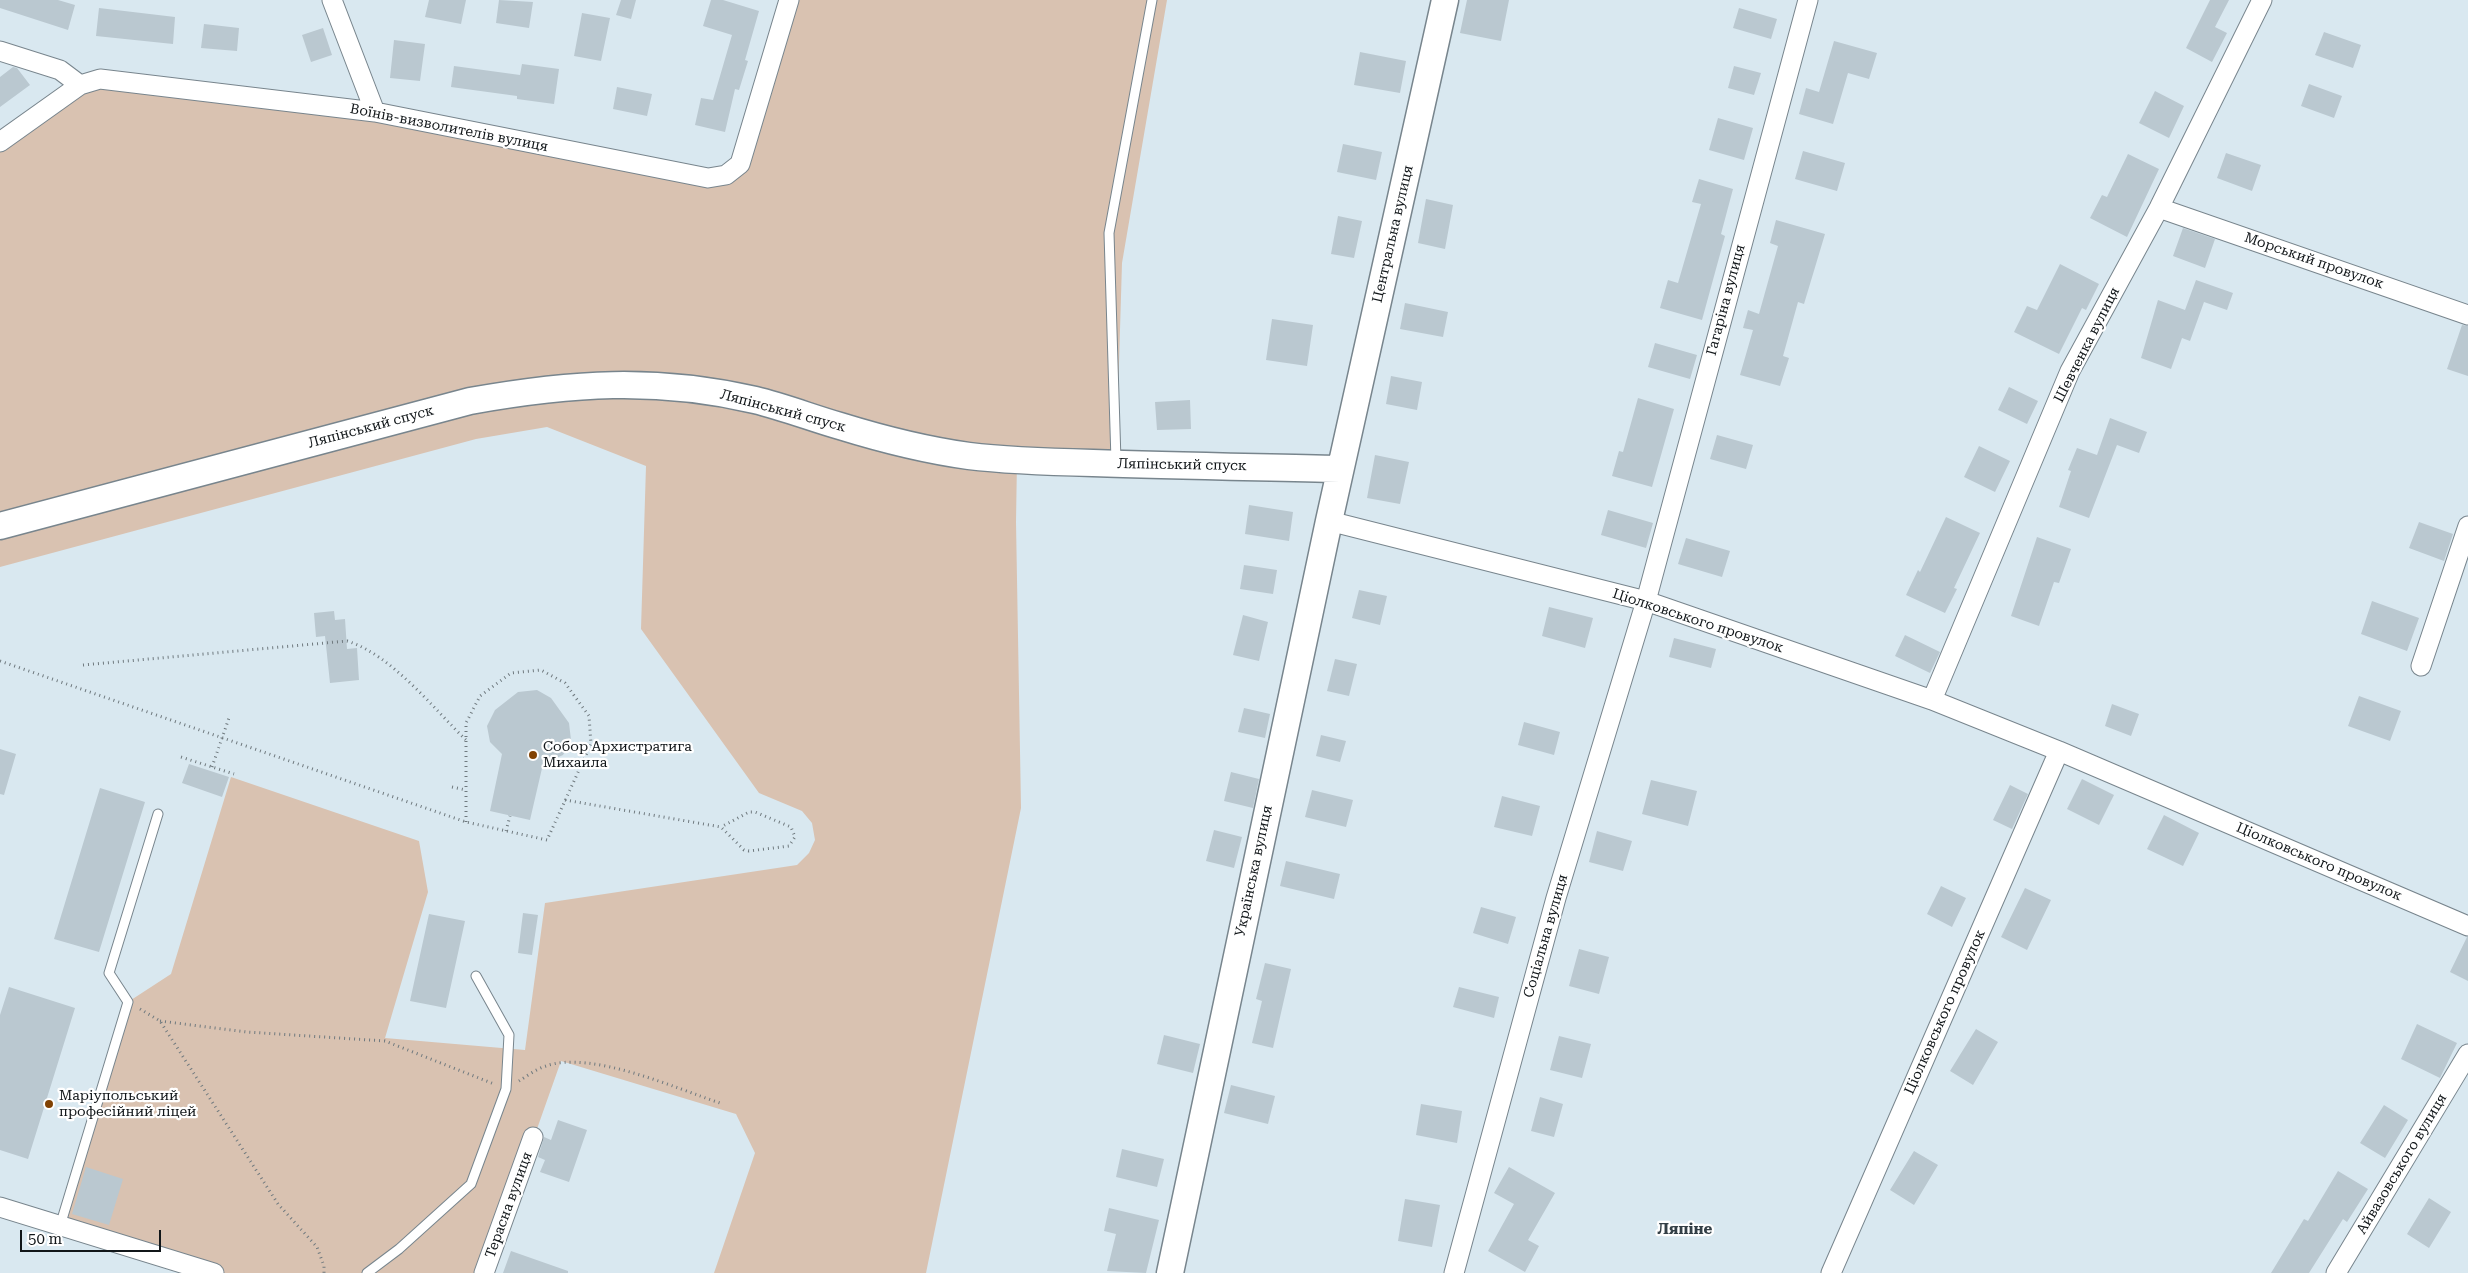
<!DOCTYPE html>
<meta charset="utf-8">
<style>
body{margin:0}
#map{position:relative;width:2468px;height:1273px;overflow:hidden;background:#d9e8f0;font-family:"Roboto Serif",serif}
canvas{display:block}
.scale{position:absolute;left:20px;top:1230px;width:141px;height:22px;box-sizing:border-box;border:2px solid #111619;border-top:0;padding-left:6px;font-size:15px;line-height:18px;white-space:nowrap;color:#111619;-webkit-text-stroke:4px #fff;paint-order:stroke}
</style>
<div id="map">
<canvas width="2468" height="1273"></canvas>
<div class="scale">50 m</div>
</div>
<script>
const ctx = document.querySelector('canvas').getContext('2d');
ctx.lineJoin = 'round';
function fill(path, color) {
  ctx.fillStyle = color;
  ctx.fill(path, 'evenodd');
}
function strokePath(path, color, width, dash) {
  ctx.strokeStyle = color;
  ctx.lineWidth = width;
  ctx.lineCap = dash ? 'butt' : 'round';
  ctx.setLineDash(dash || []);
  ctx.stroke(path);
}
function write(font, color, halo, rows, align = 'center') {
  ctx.font = font + ' "Roboto Serif",serif';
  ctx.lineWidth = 4.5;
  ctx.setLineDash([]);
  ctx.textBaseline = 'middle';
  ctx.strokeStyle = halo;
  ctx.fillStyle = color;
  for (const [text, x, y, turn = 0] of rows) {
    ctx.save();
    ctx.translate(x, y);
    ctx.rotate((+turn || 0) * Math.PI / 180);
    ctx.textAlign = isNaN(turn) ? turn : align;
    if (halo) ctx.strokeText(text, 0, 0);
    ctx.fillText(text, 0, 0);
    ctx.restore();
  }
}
fill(new Path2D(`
 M789 0H1167L1122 263 1116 464 1017 460 1016 522 1021 808 926 1273H714L755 1153 736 1114 561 1061 486 1273H214L60 1226 128 1002 171 974 231 777 419 841 428 892 385 1038 525 1050 545 903 797 865 809 853 815 840 812 823 802 811 759 793 641 629 646 466 547 427 476 439 0 567V142L100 79 726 175Z`), '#d9c2b1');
fill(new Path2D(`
 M0 0H58L75 5 68 30 0 8Z
 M429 0H466L461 24 425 17Z
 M499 0 533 2 529 28 496 23Z
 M621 0H636L631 19 616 15Z
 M711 0H723L759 11 745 60 748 61 739 90 735 89 725 132 695 125 701 98 713 100 732 35 703 26Z
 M1467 0H1509L1501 41 1460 33Z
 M2210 0H2229L2215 27 2227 33 2212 62 2186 48Z
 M99 8 175 17 173 44 96 36Z
 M1739 8 1777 19 1771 39 1733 28Z
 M582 13 610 18 601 61 574 56Z
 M204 24 239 28 237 51 201 48Z
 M323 28 332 55 311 62 302 35Z
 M2324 32 2361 45 2353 68 2315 55Z
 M394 40 425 44 420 81 390 78Z
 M1834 41 1877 53 1869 79 1848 73 1833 124 1799 114 1806 88 1819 92Z
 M1360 52 1406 61 1400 93 1354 85Z
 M522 64 559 69 554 104 517 99V96L451 87 454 66 520 75Z
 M1734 66 1761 73 1754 95 1728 88Z
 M13 67 17 68 30 85 0 107V77Z
 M2309 84 2342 96 2334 118 2301 106Z
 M617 87 652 94 647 116 613 109Z
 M2155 91 2184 106 2169 138 2139 123Z
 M1718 118 1753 128 1744 160 1709 150Z
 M1343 144 1382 152 1376 180 1337 172Z
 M1803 151 1845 163 1837 191 1795 179Z
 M2226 153 2261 165 2252 191 2217 178Z
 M2128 154 2159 169 2127 237 2090 218 2102 195 2107 197Z
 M1699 179 1733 189 1721 234 1725 236 1702 320 1660 308 1668 280 1678 283 1701 204 1692 202Z
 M1426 199 1453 205 1445 249 1418 243Z
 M1338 216 1362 221 1354 258 1331 254Z
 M1776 220 1825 234 1804 304 1798 302 1783 356 1789 358 1780 386 1740 375 1753 330 1743 328 1748 310 1759 314 1778 246 1770 243Z
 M2183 228 2215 239 2205 268 2173 256Z
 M2060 264 2099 284 2086 310 2082 308 2059 354 2014 332 2027 306 2037 310Z
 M2196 280 2233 293 2227 310 2204 302 2190 341 2182 338 2171 369 2141 358 2158 300 2185 310Z
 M1405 303 1448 312 1443 337 1400 329Z
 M1272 319 1313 325 1307 366 1266 360Z
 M2462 325 2468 326V376L2447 369Z
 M1655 343 1697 355 1690 379 1648 367Z
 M1391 376 1422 382 1417 410 1386 404Z
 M2009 387 2038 401 2027 424 1998 410Z
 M1638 398 1674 409 1652 487 1612 476 1619 451 1623 452Z
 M1190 400 1191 429 1157 430 1155 402Z
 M2110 418 2147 432 2139 453 2117 445 2089 518 2059 507 2071 471 2068 470 2077 448 2097 455Z
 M1717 435 1753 445 1746 469 1710 459Z
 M1979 446 2010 461 1995 492 1964 477Z
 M1375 455 1409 462 1400 504 1367 498Z
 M1249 505 1293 512 1289 541 1245 534Z
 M1608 510 1653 523 1646 548 1601 535Z
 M1946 517 1980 533 1954 588 1957 589 1945 613 1906 595 1918 570 1920 572Z
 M2419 522 2453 534 2444 561 2409 548Z
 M2037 537 2071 549 2059 583 2054 582 2039 626 2011 616Z
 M1686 538 1730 551 1722 577 1678 564Z
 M1244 565 1277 570 1273 594 1240 589Z
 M1359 590 1387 596 1380 625 1352 618Z
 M2372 601 2419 618 2407 651 2361 634Z
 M1549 607 1593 618 1585 648 1542 636Z
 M334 611 335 620 345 619 347 649 357 648 359 680 330 683 325 636 316 637 314 613Z
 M1243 615 1268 622 1259 661 1233 655Z
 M1905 635 1940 652 1930 673 1895 656Z
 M1674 638 1716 649 1711 668 1669 657Z
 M1335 659 1357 664 1349 696 1327 691Z
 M537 690 551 698 569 723 571 740 563 755 543 764 530 820 490 811 502 754 490 742 487 726 495 710 518 692Z
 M2359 696 2401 711 2390 741 2348 726Z
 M2112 704 2139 714 2131 736 2105 726Z
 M1244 708 1270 714 1265 738 1238 732Z
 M1524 722 1560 732 1554 755 1518 745Z
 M1321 735 1346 741 1340 762 1316 756Z
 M0 749 16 754 4 795 0 794Z
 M189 764 229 777 222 797 182 783Z
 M1231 772 1259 779 1253 808 1224 801Z
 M2082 779 2114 795 2099 825 2067 809Z
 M1651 780 1697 791 1688 826 1642 814Z
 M2010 785 2028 794 2012 829 1993 820Z
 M100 788 145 802 99 952 54 939Z
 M1312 790 1353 800 1346 827 1305 817Z
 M1502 796 1540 806 1532 836 1494 827Z
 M2164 815 2199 833 2183 866 2147 849Z
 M1214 830 1242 837 1234 868 1206 861Z
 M1597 831 1632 841 1623 871 1589 862Z
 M1286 861 1340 874 1334 899 1280 886Z
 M1941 886 1966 898 1952 927 1927 914Z
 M2025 888 2051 900 2027 950 2001 937Z
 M1481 907 1516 917 1508 944 1473 933Z
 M523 913 538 915 532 955 518 953Z
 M429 914 465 921 446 1008 410 1001Z
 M2467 937H2468V981L2450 972Z
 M1579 949 1609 957 1599 994 1569 986Z
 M1265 963 1291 969 1273 1048 1252 1043 1262 1001 1256 999Z
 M9 987 75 1008 28 1159 0 1150V1015Z
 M1459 987 1499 997 1494 1018 1453 1007Z
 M2417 1024 2457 1043 2440 1078 2401 1059Z
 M1976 1029 1998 1042 1973 1085 1950 1071Z
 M1164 1035 1200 1044 1193 1073 1157 1064Z
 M1559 1036 1591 1044 1582 1078 1550 1070Z
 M1231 1085 1275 1096 1268 1124 1224 1113Z
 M1540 1097 1563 1104 1554 1137 1531 1131Z
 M1421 1104 1462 1111 1457 1143 1416 1135Z
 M2384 1105 2408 1120 2385 1158 2360 1143Z
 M558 1120 587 1130 569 1182 540 1172 545 1160 538 1157 544 1137 551 1140Z
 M1122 1149 1164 1159 1157 1187 1116 1177Z
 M1914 1151 1938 1165 1914 1205 1890 1190Z
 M86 1167 123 1179 109 1225 72 1214Z
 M1509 1167 1555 1193 1528 1240 1539 1246 1525 1272 1488 1251 1514 1204 1494 1193Z
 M2338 1171 2368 1189 2347 1222 2343 1219 2309 1273H2271L2304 1219 2308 1221Z
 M2429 1198 2451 1212 2429 1248 2407 1234Z
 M1405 1199 1440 1205 1432 1247 1398 1241Z
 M1109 1208 1159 1220 1146 1273 1107 1271 1116 1234 1104 1231Z
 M511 1251 568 1271V1273H503Z`), '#bac8d0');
const lane = new Path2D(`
 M1116 461 1109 233 1152 0
 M60 1226 128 1002 109 973 158 814
 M367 1273 399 1249 471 1184 506 1089 509 1035 476 976`);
const street = new Path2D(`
 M332 0 375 112
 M0 51 60 70 80 85
 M0 142 80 85 100 79 375 112 708 178 726 175 740 164 789 0
 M2159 208 2468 315
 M1329 521 1646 601 1932 700 2059 751 2468 926
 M2421 666 2468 526
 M1932 700 2070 371 2159 208 2262 0
 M0 1207 214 1273
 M484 1273 533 1137
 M1454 1273 1556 898 1646 601 1808 0
 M1831 1273 2059 751
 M2336 1273 2468 1054`);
const secondary = new Path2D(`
 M0 526 470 401C571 383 655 377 755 400 784 407 812 418 840 426 882 439 925 450 969 456 1010 461 1051 462 1093 463 1175 466 1258 467 1340 469
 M1170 1273 1329 521 1445 0`);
strokePath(lane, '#78858d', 11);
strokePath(street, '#78858d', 21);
strokePath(secondary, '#78858d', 29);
strokePath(new Path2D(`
 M0 661 466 822 547 840 591 744 589 716 565 683 541 670 511 673 480 696 466 723V822
 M83 665 347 641C392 655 433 708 466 740
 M181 757 234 774
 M212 767 230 715
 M452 787 466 790
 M565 800 721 827 744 850 749 851 789 846 795 837 791 827 755 812H749L721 827
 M506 831 510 816
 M140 1009 160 1021 278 1204 317 1247 324 1266V1273
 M160 1021 247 1032 385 1041 494 1084
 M519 1081C527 1076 536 1069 546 1066 591 1050 675 1088 720 1103`), '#6f797e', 3, [1, 4]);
strokePath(lane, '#fff', 9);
strokePath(street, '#fff', 19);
strokePath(secondary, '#fff', 26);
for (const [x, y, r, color] of [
 [533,755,5,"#814203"],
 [49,1104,5,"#814203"]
]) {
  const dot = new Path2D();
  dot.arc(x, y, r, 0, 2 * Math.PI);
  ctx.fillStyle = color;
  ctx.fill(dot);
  strokePath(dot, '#fff', 2);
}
write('14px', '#111619', '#fff', [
 ["Воїнів-визволителів вулиця",449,128,11],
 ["Центральна вулиця",1393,234,-77],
 ["Морський провулок",2314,261,19],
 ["Гагаріна вулиця",1726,300,-75],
 ["Шевченка вулиця",2087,345,-63],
 ["Ляпінський спуск",783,411,15],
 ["Ляпінський спуск",371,427,-15],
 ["Ляпінський спуск",1182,465,1],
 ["Ціолковського провулок",1698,621,18],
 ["Ціолковського провулок",2319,862,23],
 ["Українська вулиця",1254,871,-78],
 ["Соціальна вулиця",1546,936,-74],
 ["Ціолковського провулок",1945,1012,-66],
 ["Айвазовського вулиця",2402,1164,-59],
 ["Терасна вулиця",509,1205,-70]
]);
write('14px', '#111619', '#fff', [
 ["Собор Архистратига",543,747],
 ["Михаила",543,763],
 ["Маріупольський",59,1096],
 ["професійний ліцей",59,1112]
], 'left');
write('bold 15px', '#333f46', '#fff', [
 ["Ляпіне",1685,1230]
]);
</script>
